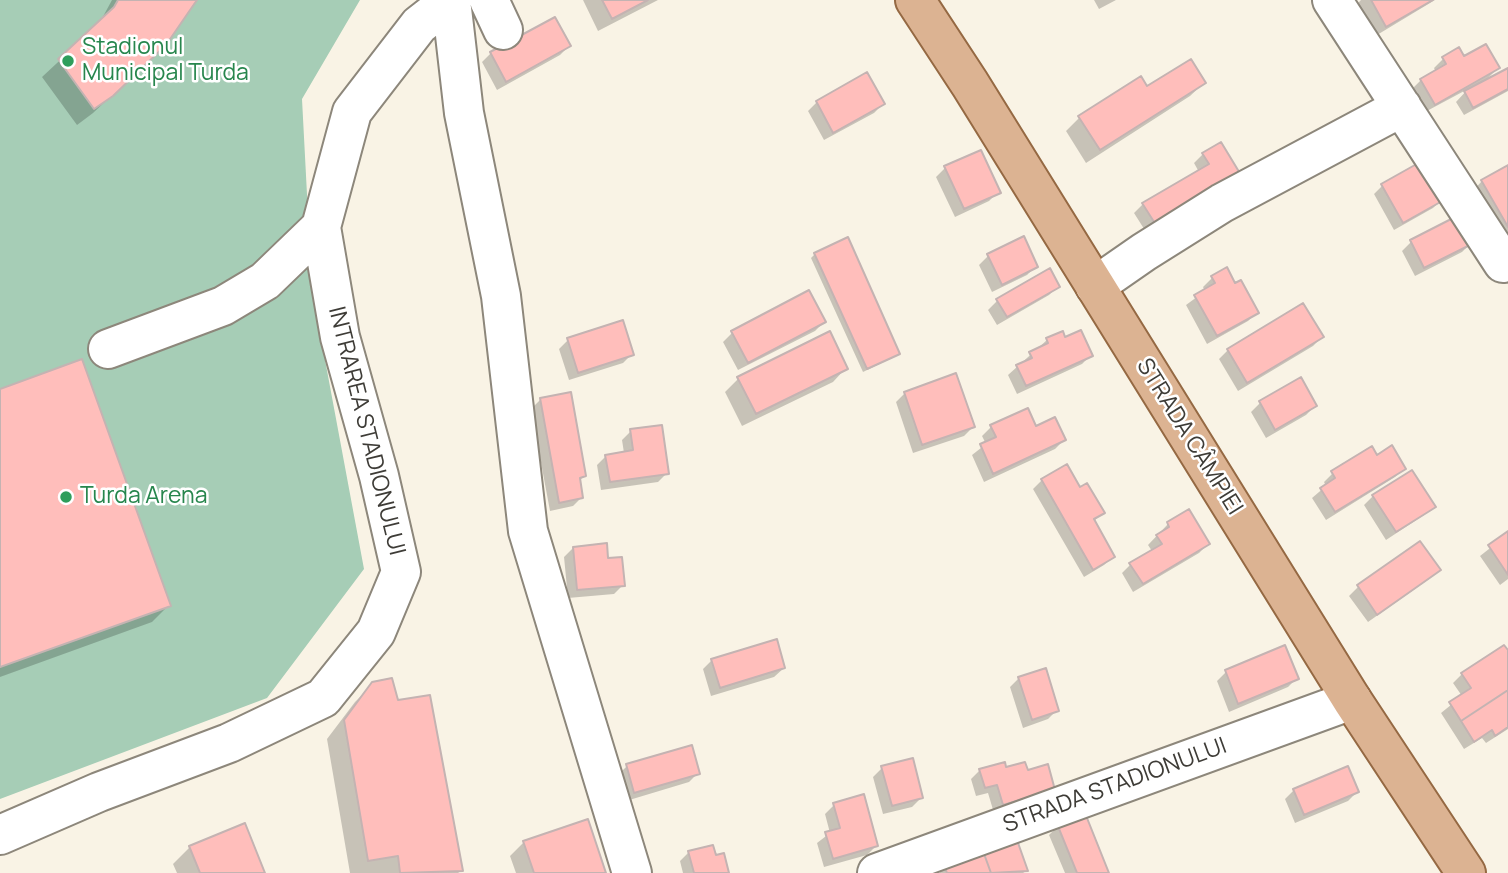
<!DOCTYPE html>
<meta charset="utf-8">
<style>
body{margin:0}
canvas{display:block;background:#f9f3e5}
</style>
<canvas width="1508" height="873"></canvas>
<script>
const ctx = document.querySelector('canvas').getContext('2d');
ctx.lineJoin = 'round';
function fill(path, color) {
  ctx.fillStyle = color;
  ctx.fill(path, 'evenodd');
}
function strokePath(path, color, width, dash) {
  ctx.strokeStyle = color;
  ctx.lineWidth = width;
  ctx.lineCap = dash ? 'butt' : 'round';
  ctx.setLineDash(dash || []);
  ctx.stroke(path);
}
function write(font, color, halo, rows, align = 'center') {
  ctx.font = font + ' Manrope,sans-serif';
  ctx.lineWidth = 5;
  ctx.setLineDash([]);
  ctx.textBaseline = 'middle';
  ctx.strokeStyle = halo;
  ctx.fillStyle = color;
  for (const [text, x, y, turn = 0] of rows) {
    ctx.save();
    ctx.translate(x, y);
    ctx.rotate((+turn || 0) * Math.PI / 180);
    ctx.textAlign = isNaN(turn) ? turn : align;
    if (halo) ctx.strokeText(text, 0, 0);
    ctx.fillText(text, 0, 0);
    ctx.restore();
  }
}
fill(new Path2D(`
 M0 0H360L302 99 312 290 364 569 267 698 0 799Z`), '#a6cdb6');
fill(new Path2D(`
 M112 0H195L147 62 93 113 77 125 42 77 99 24Z
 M583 0H658L598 31Z
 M1094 0H1116L1099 9Z
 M1361 0H1435L1377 35 1358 3Z
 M569 46 560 55 497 90 482 62 491 53Z
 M1459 50 1464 59 1498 68 1485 81 1508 70V91L1464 115 1456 102 1468 89 1425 112 1412 89 1421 80 1436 72 1434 68 1443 59Z
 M1140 79 1147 89 1204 83 1190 96 1086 163 1066 131 1079 118Z
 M817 102 883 104 874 113 824 140 808 111Z
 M1203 154 1238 175 1146 232 1134 213 1143 204 1199 172 1194 163Z
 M1508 167V264L1469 195 1482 181Z
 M945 168 998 192 989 201 955 217 936 177Z
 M1383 185 1442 199 1433 208 1394 230 1374 194Z
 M1023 239 1036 266 1027 275 992 292 979 265 988 256Z
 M1411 242 1471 243 1462 252 1415 276 1402 251Z
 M815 254 898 353 894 357 863 372 811 258Z
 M1226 270 1235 285 1257 312 1248 321 1207 344 1186 305 1205 291 1203 287 1212 278Z
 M1058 286 1049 295 997 325 988 310 997 301Z
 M808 293 824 322 815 331 738 370 723 342 732 333Z
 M1302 305 1322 337 1313 346 1238 391 1219 359 1228 350Z
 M1064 339 1091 355 1082 364 1017 394 1008 375 1047 340Z
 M568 340 632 354 623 363 569 380 559 349Z
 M846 368 833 382 742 426 725 392 738 379Z
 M1300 380 1315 406 1306 415 1266 438 1251 412 1260 403Z
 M0 390 169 605 152 622 0 677Z
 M905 393 973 427 964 436 913 453 896 402Z
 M540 400 584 476 579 481 582 497 573 506 550 511 531 409Z
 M1027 410 1035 428 1064 440 1055 449 984 482 972 455 986 444 982 436 991 427Z
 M631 431 667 473 658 482 601 490 597 465 606 456 624 453 622 440Z
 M1377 457 1404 468 1395 477 1326 520 1312 498 1326 486 1324 482 1333 473Z
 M1066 466 1080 489 1102 513 1093 522 1113 556 1104 565 1084 577 1033 489 1042 480Z
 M1373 496 1433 506 1424 515 1386 540 1364 505Z
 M1168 524 1208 544 1199 553 1133 592 1122 573 1131 564 1152 551 1148 545Z
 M1508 534V579L1500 585 1480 556Z
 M1419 543 1438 570 1429 579 1368 622 1349 596 1358 587Z
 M573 548 623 585 614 594 568 598 564 557Z
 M1508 654V729L1486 743 1482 738 1464 749 1441 713 1462 696 1453 683 1462 674Z
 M712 660 784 668 774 677 711 696 703 669Z
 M1226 672 1297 678 1288 687 1229 712 1217 681Z
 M1019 678 1057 710 1048 719 1023 728 1010 687Z
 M373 684 397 702 461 871 458 873H350L327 739 355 702Z
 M627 766 698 773 689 782 626 801 618 775Z
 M882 768 921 798 912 807 883 814 873 777Z
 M980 770 1026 772 1053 790 994 813 988 793 976 796 971 779Z
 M1294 790 1357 792 1348 801 1295 823 1285 799Z
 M834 805 876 846 867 855 824 867 817 843 830 833 825 814Z
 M1058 826 1108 873H1065L1049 835Z
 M524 842 604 873H516L510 856Z
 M190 847 263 873H177L173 864Z
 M689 852 715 857 728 873H683L680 861Z
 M945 867 1026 871 1023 873H939Z`), '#0003');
const building = new Path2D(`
 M118 0H197L166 45 113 96 94 109 58 59 114 7Z
 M602 0H648L612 19Z
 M1371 0H1433L1386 27Z
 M555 17 571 46 506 82 490 52Z
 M1486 44 1500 68 1435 105 1420 79 1446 64 1442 57 1459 47 1464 56Z
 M1191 59 1206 83 1100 150 1078 116 1141 76 1147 86Z
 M1508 68V89L1473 108 1464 91Z
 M867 72 885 104 833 133 816 101Z
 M1221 142 1241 175 1156 225 1142 203 1209 164 1202 153Z
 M981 150 1001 193 964 209 944 166Z
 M1422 161 1444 200 1403 223 1381 184Z
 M1508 165V227L1481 180Z
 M1459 215 1474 243 1424 268 1410 240Z
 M1024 236 1038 267 1002 285 987 254Z
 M848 237 900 354 867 369 814 253Z
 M1227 267 1235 283 1241 280 1259 313 1217 336 1194 295 1215 283 1211 276Z
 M1050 268 1060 287 1007 317 996 299Z
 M809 290 826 322 748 363 731 331Z
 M1303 303 1324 337 1247 383 1227 349Z
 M623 320 634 355 578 373 567 338Z
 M1081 330 1093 356 1026 386 1016 365 1032 358 1029 352 1048 343 1046 338 1063 331 1065 337Z
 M830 331 848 369 756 414 737 377Z
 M82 359 171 606 0 667V389Z
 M956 373 975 427 922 445 904 392Z
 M1301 377 1317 406 1275 430 1259 401Z
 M571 392 586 476 580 478 583 498 559 503 540 398Z
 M1028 408 1036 426 1055 417 1066 440 993 474 980 444 996 437 990 425Z
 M662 425 669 474 610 482 605 455 633 450 630 429Z
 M1392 445 1406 469 1335 512 1320 488 1335 478 1331 471 1372 446 1377 455Z
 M1067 464 1080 487 1087 483 1105 513 1094 519 1115 557 1093 570 1041 479Z
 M1412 470 1436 507 1396 532 1372 495Z
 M1189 509 1210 544 1143 584 1129 563 1162 544 1156 535 1169 527 1167 522Z
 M1508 531V575L1488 545Z
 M1420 541 1441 570 1377 615 1357 585Z
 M607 543 608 558 622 557 625 586 577 590 573 547Z
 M777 639 785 668 720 688 711 659Z
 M1285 645 1299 679 1238 704 1225 670Z
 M1504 645 1508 650V690L1461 721 1449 702 1471 688 1461 673Z
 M1046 668 1059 711 1032 720 1018 677Z
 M392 678 398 700 430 695 463 871 400 873 398 856 368 861 344 720 372 682Z
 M1508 690V727L1495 736 1492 730 1474 742 1461 721Z
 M692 745 700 774 634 793 626 764Z
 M913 758 923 798 892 806 881 766Z
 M1005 762 1006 767 1025 762 1028 770 1048 764 1055 790 1003 805 997 785 985 788 979 769Z
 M1348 766 1359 792 1304 815 1293 789Z
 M864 794 878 846 833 859 825 832 840 828 833 803Z
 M1085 813 1109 873H1077L1057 824Z
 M588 819 606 873H534L523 841Z
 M245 823 265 873H200L189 846Z
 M1017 840 1028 871 991 873 983 851Z
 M713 845 716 855 724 853 729 873H694L688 851Z
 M983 851 991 873H947L944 865Z`);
fill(building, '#ffbebb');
strokePath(building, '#c4b3b2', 2);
const minor = new Path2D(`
 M451 0 464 113 501 296 528 531 632 873
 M489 0 503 30
 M1332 0 1503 263
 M1095 286 1144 252 1222 203 1402 107
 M108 349 223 306 265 281 321 227
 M0 835 99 792 229 743 323 698 376 632 401 572 379 476 340 337 321 227 352 112 419 25 451 0
 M877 873 1352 700`);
const major = new Path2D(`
 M915 0 970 84 1352 700 1466 873`);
strokePath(minor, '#8d877b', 42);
strokePath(major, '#956943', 42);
strokePath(minor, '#fff', 38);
strokePath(major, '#dcb392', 38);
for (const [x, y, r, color] of [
 [68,61,7,"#2e9e5b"],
 [66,497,7,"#2e9e5b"]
]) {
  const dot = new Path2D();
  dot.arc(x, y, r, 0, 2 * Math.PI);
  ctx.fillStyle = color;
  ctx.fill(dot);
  strokePath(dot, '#fff', 2.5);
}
write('23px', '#27864d', '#fff', [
 ["Stadionul",82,48],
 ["Municipal Turda",82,74],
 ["Turda Arena",80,497]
], 'left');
write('23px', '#3e3c37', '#fff', [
 ["INTRAREA STADIONULUI",366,431,76],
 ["STRADA CÂMPIEI",1189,437,58],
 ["STRADA STADIONULUI",1115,786,-20]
]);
</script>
